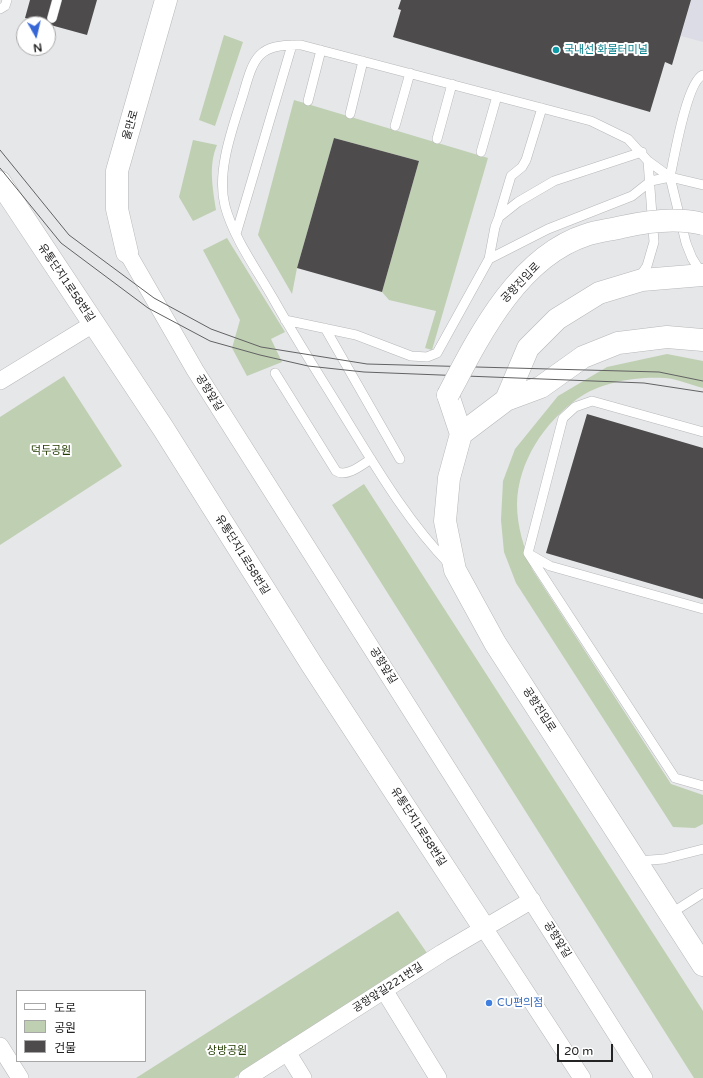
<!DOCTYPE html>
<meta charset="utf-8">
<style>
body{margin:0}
#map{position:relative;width:703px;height:1078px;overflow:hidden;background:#e6e7e9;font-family:"Varela Round","Noto Sans KR",sans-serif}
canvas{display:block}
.legend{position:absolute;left:16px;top:990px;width:130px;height:72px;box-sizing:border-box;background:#fff;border:1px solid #a7a7a8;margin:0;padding:5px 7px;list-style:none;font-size:12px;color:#242425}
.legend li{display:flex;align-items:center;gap:8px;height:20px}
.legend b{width:20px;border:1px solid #a7a7a8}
.north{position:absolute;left:16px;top:16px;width:40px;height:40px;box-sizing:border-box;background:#fff;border:1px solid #a7a7a8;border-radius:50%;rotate:172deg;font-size:11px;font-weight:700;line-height:16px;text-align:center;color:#242425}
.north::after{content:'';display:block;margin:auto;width:14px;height:18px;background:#3666d6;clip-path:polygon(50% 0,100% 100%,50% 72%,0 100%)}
.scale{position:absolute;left:557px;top:1044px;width:56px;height:18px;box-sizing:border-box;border:2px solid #242425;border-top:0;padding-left:5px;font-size:12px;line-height:14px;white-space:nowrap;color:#242425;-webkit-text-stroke:3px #fff;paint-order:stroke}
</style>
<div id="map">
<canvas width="703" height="1078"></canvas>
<ul class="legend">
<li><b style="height:5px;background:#fff"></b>도로</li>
<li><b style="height:11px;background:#bfcfb2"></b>공원</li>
<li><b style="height:11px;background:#4d4b4c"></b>건물</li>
</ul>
<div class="north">N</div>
<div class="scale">20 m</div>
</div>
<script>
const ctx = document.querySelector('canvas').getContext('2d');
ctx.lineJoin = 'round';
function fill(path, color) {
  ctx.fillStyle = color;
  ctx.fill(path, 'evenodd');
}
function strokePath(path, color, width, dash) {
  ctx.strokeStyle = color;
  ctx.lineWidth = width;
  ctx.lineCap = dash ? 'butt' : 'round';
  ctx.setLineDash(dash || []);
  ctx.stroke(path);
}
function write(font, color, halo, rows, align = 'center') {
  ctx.font = font + ' "Varela Round","Noto Sans KR",sans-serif';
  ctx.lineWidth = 4;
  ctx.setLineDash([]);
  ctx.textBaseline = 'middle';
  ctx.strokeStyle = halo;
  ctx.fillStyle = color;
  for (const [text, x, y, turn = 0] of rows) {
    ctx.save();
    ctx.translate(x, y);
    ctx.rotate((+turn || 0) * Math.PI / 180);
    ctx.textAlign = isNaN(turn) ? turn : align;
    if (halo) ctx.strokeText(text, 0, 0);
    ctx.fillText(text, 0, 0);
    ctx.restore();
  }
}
fill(new Path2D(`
 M691 0H703V42L681 36Z`), '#dbdce6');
fill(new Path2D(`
 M224 35 243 42 215 126 199 120Z
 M294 100 488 158 432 350 425 348 436 311 389 300 382 292 419 161 334 138 297 268 292 294 258 235Z
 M193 140 217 145C208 166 213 189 216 210L193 221 179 197Z
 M227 238 285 332 271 339 282 362 247 376 232 348 240 320 203 250Z
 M667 354 703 361V388C691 385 677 379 665 378 637 376 600 382 577 399 544 423 518 462 517 504 517 527 524 547 532 569L671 784 703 795V824L695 828 673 827 516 583 504 552 501 520 503 481 515 449 558 396 607 367Z
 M64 376 122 466 0 545V417Z
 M364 484 703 1011V1078H694L332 505Z
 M398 911 427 953 234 1078H136Z`), '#bfcfb2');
fill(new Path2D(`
 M30 0H97L87 35 25 18Z
 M401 0H691L672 65 665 62 650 112 393 37 401 10 398 9Z
 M334 138 419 161 382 292 297 268Z
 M587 414 703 448V599L546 553Z`), '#4d4b4c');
const lane = new Path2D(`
 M0 9 5 6 7 0
 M52 18 57 0
 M308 101 321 50
 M350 114 363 61
 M395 126 410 73
 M437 139 452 84
 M481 152 497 96
 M670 177C674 158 687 81 703 75
 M499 216 511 176 522 167 526 160 542 108
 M236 234 292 45
 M489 259 548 229 632 196 651 181 670 177 703 185
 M639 278 647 266 654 242 648 161
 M285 320 356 335 411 356 427 357 437 353 489 259 495 227 499 217 518 202 554 181 642 152
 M325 328 400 459
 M275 373 336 471C346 478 362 465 371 459
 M703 432 592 401 575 407 563 418 528 553 675 778 703 786
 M529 554 550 566 703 609
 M450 565C409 523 378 471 348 422 323 381 297 341 274 300 257 270 234 239 225 206 216 171 233 127 243 95 254 56 258 44 301 45L591 121 628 139 648 161 670 177 686 243 692 258 702 274
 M637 861 664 859 703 849
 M670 914 703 893`);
const street = new Path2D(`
 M127 252 195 370 644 1078
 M0 381 93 324
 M484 928 582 1078
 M384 990 438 1078
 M0 1046 20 1078
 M287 1052 303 1078
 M247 1078 442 953 532 900`);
const secondary = new Path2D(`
 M0 182 163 428 312 665 484 928
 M127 252 117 209V171L166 0
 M448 395 461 434 449 478 445 521 455 570 495 643 703 965
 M506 400 528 348 557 319 599 293 642 280 703 275
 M461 434 506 400 541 387 583 357 618 343 667 337 703 340`);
strokePath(lane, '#b6b7b9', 10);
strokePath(street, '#b6b7b9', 18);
strokePath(secondary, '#b6b7b9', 23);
strokePath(lane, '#fff', 9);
strokePath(street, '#fff', 17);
strokePath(secondary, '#fff', 22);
strokePath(new Path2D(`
 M0 150 69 235 154 298 211 329 261 347 367 364 659 372 703 381
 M0 168 61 243 148 308 210 341 260 355 308 366 364 372 644 383 703 392`), '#626263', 1);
const secondaryBridge = new Path2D(`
 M448 395C479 336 518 257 586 235 597 231 610 230 622 227 648 221 677 217 703 224`);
strokePath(secondaryBridge, '#b6b7b9', 23, []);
strokePath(secondaryBridge, '#fff', 22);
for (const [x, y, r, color] of [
 [556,50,4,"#0f9aa8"],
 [489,1003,4,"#3f7fe0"]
]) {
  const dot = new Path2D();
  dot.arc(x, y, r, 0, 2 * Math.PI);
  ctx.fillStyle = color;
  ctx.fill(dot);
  strokePath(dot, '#fff', 1.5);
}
write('11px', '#0d838f', '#fff', [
 ["국내선 화물터미널",564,50]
], 'left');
write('11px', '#242425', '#fff', [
 ["울만로",131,125,-74],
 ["유통단지1로58번길",66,283,56],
 ["공항진입로",521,283,-46],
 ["공항앞길",209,393,58],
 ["유통단지1로58번길",242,555,58],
 ["공항앞길",383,666,58],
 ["공항진입로",539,710,57],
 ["유통단지1로58번길",418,827,57],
 ["공항앞길",557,940,58],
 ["공항앞길221번길",388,988,-33]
]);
write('11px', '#223b00', '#fff', [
 ["덕두공원",51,451],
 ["상방공원",227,1051]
]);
write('11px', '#366cbe', '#fff', [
 ["CU편의점",497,1003]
], 'left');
</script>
